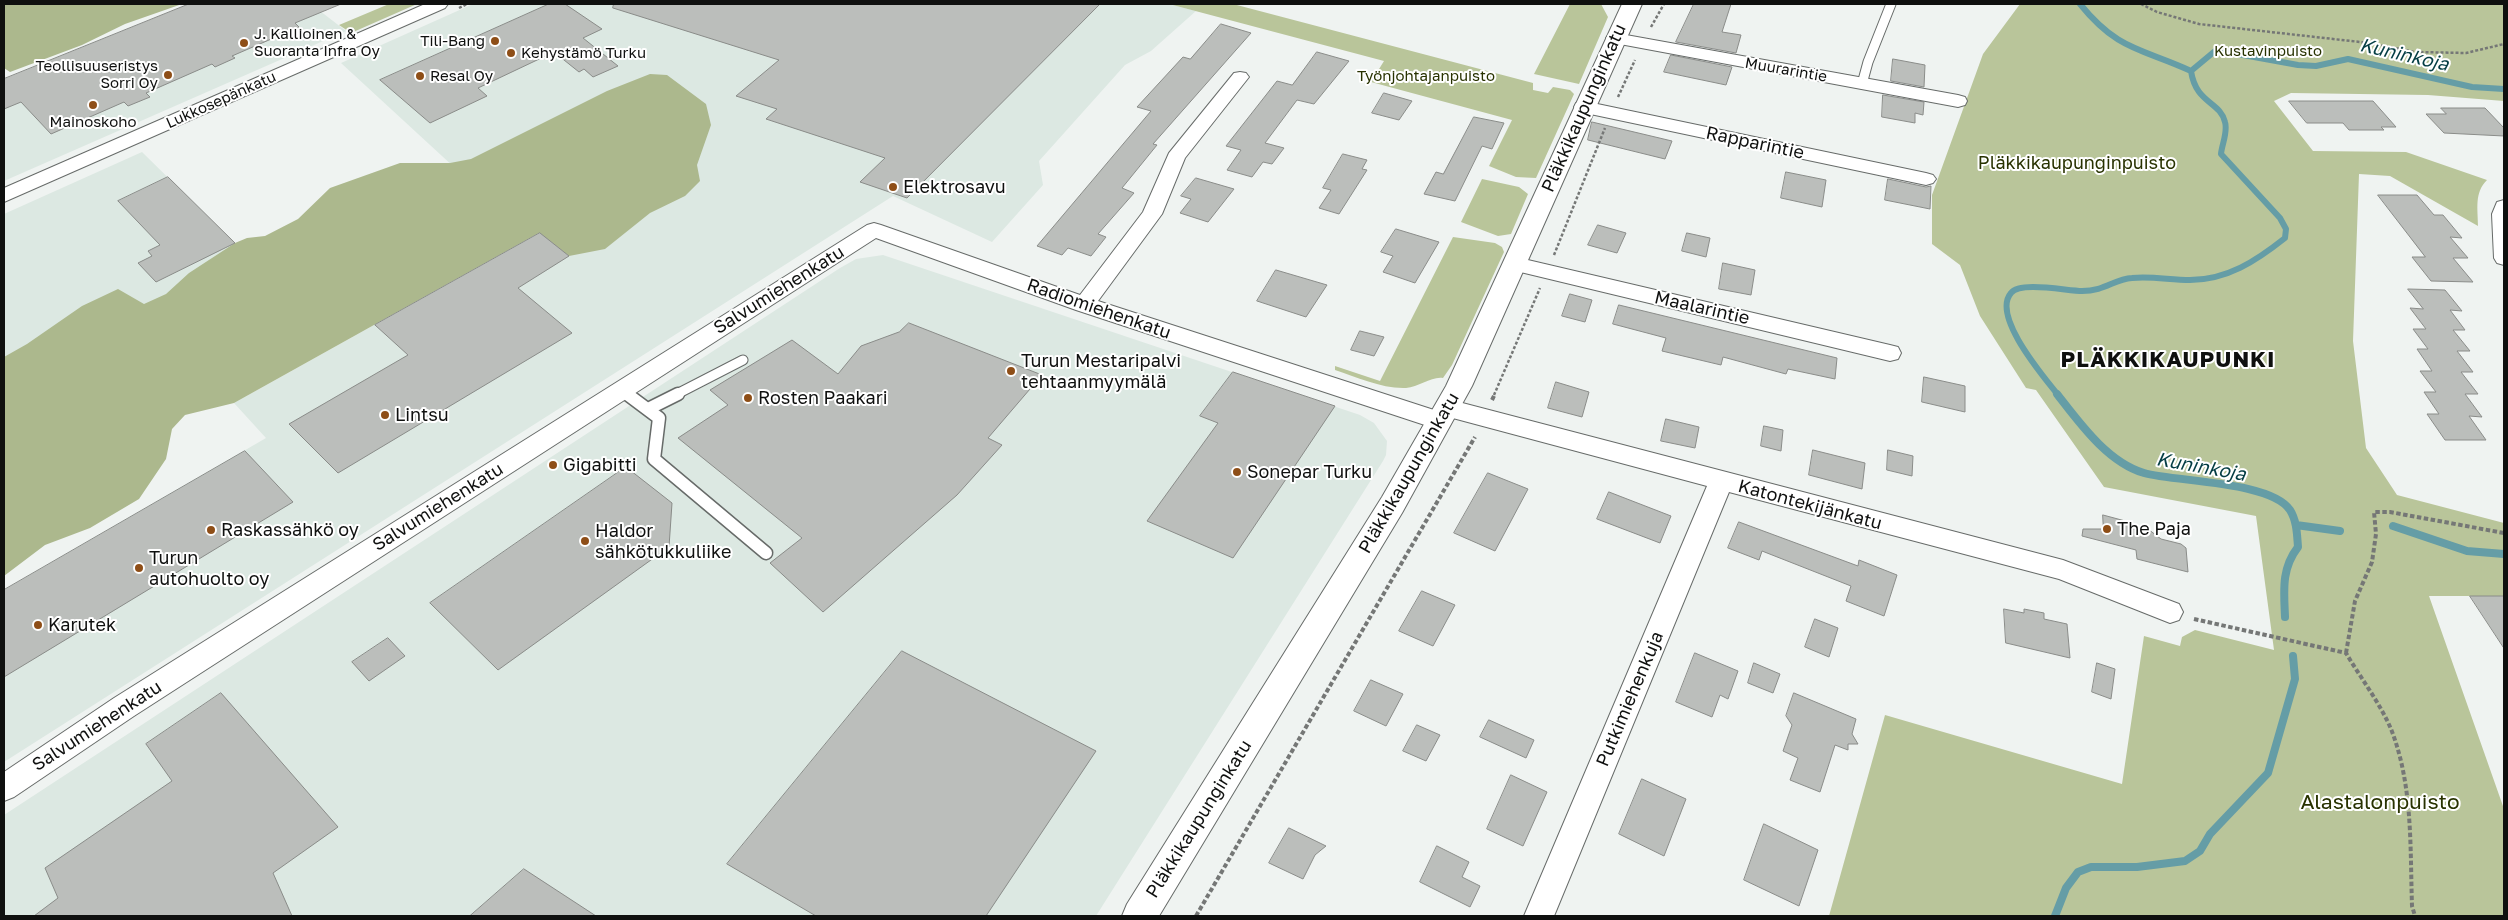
<!DOCTYPE html>
<meta charset="utf-8">
<style>
body{margin:0}
#map{position:relative;width:2508px;height:920px;overflow:hidden;background:#eff3f1;font-family:"Golos Text",sans-serif}
canvas{display:block}
.frame{position:absolute;inset:0;border:5px solid #0f100f;pointer-events:none}
</style>
<div id="map">
<canvas width="2508" height="920"></canvas>
<div class="frame"></div>
</div>
<script>
const ctx = document.querySelector('canvas').getContext('2d');
ctx.lineJoin = 'round';
function fill(path, color) {
  ctx.fillStyle = color;
  ctx.fill(path, 'evenodd');
}
function strokePath(path, color, width, dash) {
  ctx.strokeStyle = color;
  ctx.lineWidth = width;
  ctx.lineCap = dash ? 'butt' : 'round';
  ctx.setLineDash(dash || []);
  ctx.stroke(path);
}
function write(font, color, halo, rows, align = 'center') {
  ctx.font = font + ' "Golos Text",sans-serif';
  ctx.lineWidth = 4;
  ctx.setLineDash([]);
  ctx.textBaseline = 'middle';
  ctx.strokeStyle = halo;
  ctx.fillStyle = color;
  for (const [text, x, y, turn = 0] of rows) {
    ctx.save();
    ctx.translate(x, y);
    ctx.rotate((+turn || 0) * Math.PI / 180);
    ctx.textAlign = isNaN(turn) ? turn : align;
    if (halo) ctx.strokeText(text, 0, 0);
    ctx.fillText(text, 0, 0);
    ctx.restore();
  }
}
fill(new Path2D(`
 M189 4H311L346 31 4 181V79Z
 M473 4H1169L1196 11 1151 51 1125 65 1039 161 1043 185 992 242 893 196 4 762V590L266 438 234 403 539 233 455 168 341 63Z
 M142 152 258 266 4 400V214Z
 M883 255 1360 415 1374 423 1387 441 1386 455 1383 461 1096 916H4V815L840 268 856 259Z`), '#dce8e2');
fill(new Path2D(`
 M389 4H417L351 33 339 25Z
 M1169 4H1233L1533 83V90L1548 93 1553 87 1570 90 1574 94 1536 178 1516 177 1489 166 1512 120 1371 82 1384 61Z
 M1570 4H1601L1608 17 1579 84 1534 74Z
 M2020 4 2504 5V101L2428 95 2291 93 2274 101 2313 151 2406 152 2487 180C2474 193 2478 209 2478 226L2390 176 2359 174 2353 341 2366 448 2397 495 2504 523V596H2429L2504 809V916H1829L1885 715 2122 784 2144 636 2180 646 2182 637 2195 630 2274 650 2256 516 2104 487 2036 390 2026 388 1980 316 1960 265 1932 244V195L1983 54Z
 M1482 179 1519 187 1528 194 1511 234 1498 236 1461 222Z
 M1453 237 1495 243 1502 247 1504 252 1452 365 1443 378C1432 376 1419 387 1406 388 1382 389 1357 377 1335 370V366L1380 381Z`), '#b9c59a');
fill(new Path2D(`
 M4 4H182L125 24 82 45 10 72 4 68Z
 M650 74 667 75 706 104 711 125 697 165 700 181 685 196 650 213 605 249 569 256 539 233 234 403 185 415 172 429 166 459 139 499 90 528 45 545 4 576V357L27 344 82 306 118 289 144 304 166 294 189 273 235 243 247 238 265 236 298 219 330 188 400 163H450L471 159 607 91Z`), '#acb88d');
strokePath(new Path2D(`
 M2080 4C2118 51 2141 48 2191 71
 M2191 71 2215 51H2221L2298 65 2316 66 2348 59 2472 87 2504 89
 M2058 395C2044 377 1991 316 2011 293 2020 281 2067 291 2082 291 2105 291 2114 279 2132 278 2152 276 2170 280 2190 280 2227 280 2256 261 2285 238L2286 229 2280 218 2221 154C2222 144 2228 132 2225 122 2220 101 2196 104 2191 71`), '#659da6', 6);
strokePath(new Path2D(`
 M2057 394C2079 422 2107 462 2144 473 2176 482 2271 481 2290 510 2297 521 2297 535 2298 547 2281 569 2284 591 2285 617
 M2296 525 2340 531
 M2393 526 2467 551 2504 554
 M2055 916 2066 888 2078 872 2091 867H2137L2185 861 2200 851 2210 834 2268 773 2295 679 2293 656`), '#659da6', 8);
const building = new Path2D(`
 M189 4H341L295 23 299 27 232 56 235 58 215 67 212 64 146 93 150 97 128 106 124 102 51 134 21 102 4 109V79Z
 M549 4H565L602 29 583 38 618 66 593 77 584 69 579 72 554 52 478 88 487 96 430 123 380 80Z
 M614 4H1100L907 198 860 182 885 158 766 119 777 109 736 96 779 60 613 8Z
 M1694 4H1731L1722 32 1741 35 1736 53 1676 42Z
 M1221 24 1251 33 1153 144 1157 145 1122 188 1134 193 1098 234 1106 237 1091 256 1068 248 1062 255 1037 246 1151 111 1137 107 1183 57 1190 59Z
 M1317 52 1349 61 1314 104 1297 100 1265 143 1284 148 1272 164 1263 162 1252 177 1227 170 1241 150 1226 146 1277 81 1292 85Z
 M1671 55 1732 67 1726 85 1664 72Z
 M1893 59 1925 65 1924 87 1891 81Z
 M1384 93 1412 101 1399 120 1372 113Z
 M1883 95 1924 102 1923 115 1915 113V123L1882 117Z
 M2289 101H2373L2396 127H2381L2384 130H2349L2343 123H2307Z
 M2441 108H2485L2504 128V136L2444 133 2426 114H2446Z
 M1474 117 1504 123 1492 149 1482 146 1455 201 1424 194 1436 172 1443 174Z
 M1592 122 1672 141 1665 159 1588 140Z
 M1343 154 1367 160 1362 169 1367 170 1339 214 1319 208 1331 190 1323 188Z
 M1786 172 1826 180 1822 207 1781 198Z
 M168 177 235 243 156 282 138 263 152 256 148 251 160 245 118 201Z
 M1196 178 1234 189 1208 222 1180 213 1191 199 1181 196Z
 M1888 179 1926 187 1931 186 1930 209 1885 200Z
 M2378 195H2417L2434 215H2443L2462 238 2450 237 2468 258H2453L2473 282 2431 281 2412 257H2425Z
 M1598 225 1626 233 1617 253 1588 245Z
 M1396 229 1439 242 1415 283 1383 272 1393 256 1381 252Z
 M540 233 569 256 518 288 572 333 338 473 289 424 408 355 375 325Z
 M1687 233 1710 238 1706 257 1682 251Z
 M1723 263 1755 270 1751 295 1719 289Z
 M1276 270 1327 285 1306 317 1257 301Z
 M2408 289 2445 290 2462 311 2450 310 2465 330H2453L2470 351H2457L2473 372H2461L2478 394H2465L2482 417 2469 416 2486 440H2445L2427 414H2439L2424 392H2436L2420 371H2432L2417 349H2428L2413 329H2426L2410 308 2423 309Z
 M1570 294 1592 300 1585 322 1562 316Z
 M1619 305 1837 358 1835 379 1788 369 1786 374 1723 357 1721 365 1662 351 1666 338 1613 324Z
 M909 323 1042 375 988 438 1002 445 957 495 823 612 770 563 802 538 678 438 728 405 710 390 792 340 838 374 861 346 899 332Z
 M1360 331 1384 337 1374 356 1351 350Z
 M1233 372 1335 406 1233 558 1147 521 1218 423 1200 416Z
 M1924 377 1965 386V412L1922 402Z
 M1556 382 1589 392 1582 417 1548 408Z
 M1666 419 1699 427 1695 448 1661 441Z
 M1764 426 1783 430 1781 451 1761 446Z
 M1813 450 1865 463 1862 489 1809 475Z
 M1888 450 1913 456 1912 476 1887 470Z
 M245 451 293 502 4 677V590Z
 M626 467 672 503 669 547 498 670 430 603Z
 M1488 473 1528 489 1495 551 1454 533Z
 M1609 492 1671 516 1660 543 1597 519Z
 M2103 515 2129 522 2130 529H2148L2161 539 2181 544 2186 548 2188 572 2137 559 2136 550 2082 536 2083 529H2103Z
 M1739 522 1858 566 1859 560 1897 575 1884 616 1846 601 1851 586 1762 551 1759 560 1728 548Z
 M1422 591 1455 605 1433 646 1399 631Z
 M2470 596H2504V648Z
 M2004 609 2024 613V609L2044 613V619L2067 624 2070 658 2006 643Z
 M1815 619 1838 628 1829 657 1805 647Z
 M388 638 405 656 369 681 352 662Z
 M902 651 1096 751 986 916H816L727 864Z
 M1695 653 1738 671 1728 699 1720 695 1712 717 1676 702Z
 M1754 663 1780 674 1773 693 1748 683Z
 M2097 663 2115 669 2111 699 2092 692Z
 M1371 680 1403 694 1386 726 1354 711Z
 M221 693 338 827 273 873 292 916H34L58 898 45 868 172 781 146 744Z
 M1794 693 1856 719 1852 734 1858 744H1848V750L1835 745 1820 792 1790 780 1798 758 1783 751 1792 725 1786 716Z
 M1489 720 1534 740 1526 758 1480 737Z
 M1417 725 1440 735 1426 761 1403 751Z
 M1511 775 1547 792 1523 846 1487 829Z
 M1642 779 1686 799 1664 856 1619 834Z
 M1764 824 1818 850 1799 906 1744 880Z
 M1289 828 1326 846 1315 855 1303 879 1269 863Z
 M1437 846 1469 862 1462 877 1480 886 1470 907 1420 882Z
 M524 869 596 916H470Z`);
fill(building, '#bbbebb');
strokePath(building, '#8a8c89', 1);
const serviceFar1 = new Path2D(`
 M1862 84 1868 62 1891 4
 M622 390 628 395
 M675 395 743 360`);
const service = new Path2D(`
 M627 394 659 418 654 459 766 553
 M648 409 678 394`);
const minor = new Path2D(`
 M425 4H448L445 8 4 202V188Z
 M1615 33 1958 95 1965 97 1967 101 1965 105 1958 107 1609 42 1606 38 1609 34Z
 M1240 72 1246 73 1249 77 1185 158 1162 214 1098 301 1437 411 1436 408 1439 402 1447 399 2063 560 2179 604 2183 612 2179 620 2170 623 2059 579 1729 492 1554 916H1524L1707 486 1449 417 1452 421 1448 427 1440 430 1076 310 876 238 134 716 14 797 4 801V772L114 698 867 225 874 223 881 225 1080 295 1143 212 1169 153 1234 73Z
 M1583 101 1926 173 1933 175 1936 179 1933 183 1926 185 1576 111 1574 107 1576 103Z
 M2504 200V265L2497 263 2494 258 2492 214 2497 202Z
 M1515 257 1890 345 1898 347 1901 353 1898 359 1890 361 1508 269 1505 264 1508 259Z`);
const tertiary = new Path2D(`
 M1622 4H1642L1472 386 1402 513 1159 916H1122L1127 904 1382 497 1446 386Z`);
strokePath(serviceFar1, '#676b69', 11);
strokePath(service, '#676b69', 15);
strokePath(minor, '#676b69', 2);
strokePath(tertiary, '#676b69', 2);
strokePath(new Path2D(`
 M2141 4 2157 12 2199 24 2369 43 2415 52 2466 53 2504 44
 M459 8 467 4
 M1651 27 1664 4
 M1618 97 1635 60
 M1554 255 1605 128
 M1494 395 1540 288`), '#757776', 2.5, [3, 2]);
strokePath(new Path2D(`
 M1492 400 1495 394
 M2194 619 2346 653C2360 677 2380 703 2391 729 2413 785 2410 846 2412 906L2415 916
 M2346 653 2355 601 2372 562 2376 534 2374 512H2390L2504 533
 M1196 916 1475 437`), '#757776', 4, [4.5, 2.5]);
strokePath(serviceFar1, '#fff', 9);
strokePath(service, '#fff', 12);
fill(minor, '#fff');
fill(tertiary, '#fff');
for (const [x, y, r, color] of [
 [495,41,5,"#8e4e17"],
 [244,43,5,"#8e4e17"],
 [511,53,5,"#8e4e17"],
 [168,75,5,"#8e4e17"],
 [420,76,5,"#8e4e17"],
 [93,105,5,"#8e4e17"],
 [893,187,5,"#8e4e17"],
 [1011,371,5,"#8e4e17"],
 [748,398,5,"#8e4e17"],
 [385,415,5,"#8e4e17"],
 [553,465,5,"#8e4e17"],
 [1237,472,5,"#8e4e17"],
 [2107,529,5,"#8e4e17"],
 [211,530,5,"#8e4e17"],
 [585,541,5,"#8e4e17"],
 [139,568,5,"#8e4e17"],
 [38,625,5,"#8e4e17"]
]) {
  const dot = new Path2D();
  dot.arc(x, y, r, 0, 2 * Math.PI);
  ctx.fillStyle = color;
  ctx.fill(dot);
  strokePath(dot, '#fff', 2);
}
write('15px', '#0f100f', '#fff', [
 ["J. Kallioinen &",254,34],
 ["Suoranta Infra Oy",254,51],
 ["Tili-Bang",485,41,"right"],
 ["Kehystämö Turku",521,53],
 ["Teollisuuseristys",158,66,"right"],
 ["Sorri Oy",158,83,"right"],
 ["Resal Oy",430,76],
 ["Mainoskoho",93,122,"center"]
], 'left');
write('15px', '#283200', '#fff', [
 ["Kustavinpuisto",2268,51],
 ["Työnjohtajanpuisto",1426,76]
]);
write('15px', '#0f100f', '#fff', [
 ["Muurarintie",1786,70,10],
 ["Lukkosepänkatu",221,100,-24]
]);
write('18px', '#0f100f', '#fff', [
 ["Pläkkikaupunginkatu",1584,108,-66],
 ["Rapparintie",1755,143,12],
 ["Salvumiehenkatu",779,290,-32],
 ["Maalarintie",1702,308,13],
 ["Radiomiehenkatu",1099,309,19],
 ["Pläkkikaupunginkatu",1409,473,-60],
 ["Katontekijänkatu",1810,505,15],
 ["Salvumiehenkatu",438,507,-32],
 ["Putkimiehenkuja",1630,699,-67],
 ["Salvumiehenkatu",97,726,-33],
 ["Pläkkikaupunginkatu",1199,819,-58]
]);
write('18px', '#283200', '#fff', [
 ["Pläkkikaupunginpuisto",2077,163]
]);
write('18px', '#0f100f', '#fff', [
 ["Elektrosavu",903,187],
 ["Turun Mestaripalvi",1021,361],
 ["tehtaanmyymälä",1021,382],
 ["Rosten Paakari",758,398],
 ["Lintsu",395,415],
 ["Gigabitti",563,465],
 ["Sonepar Turku",1247,472],
 ["The Paja",2117,529],
 ["Raskassähkö oy",221,530],
 ["Haldor",595,531],
 ["sähkötukkuliike",595,552],
 ["Turun",149,558],
 ["autohuolto oy",149,579],
 ["Karutek",48,625]
], 'left');
write('italic 19px', '#043d44', '#fff', [
 ["Kuninkoja",2404,55,13],
 ["Kuninkoja",2201,467,10]
]);
write('21px', '#283200', '#fff', [
 ["Alastalonpuisto",2380,802]
]);
ctx.letterSpacing = '1px';
write('bold 22px', '#0f100f', '#fff', [
 ["PLÄKKIKAUPUNKI",2168,360]
]);
ctx.letterSpacing = '0px';
</script>
